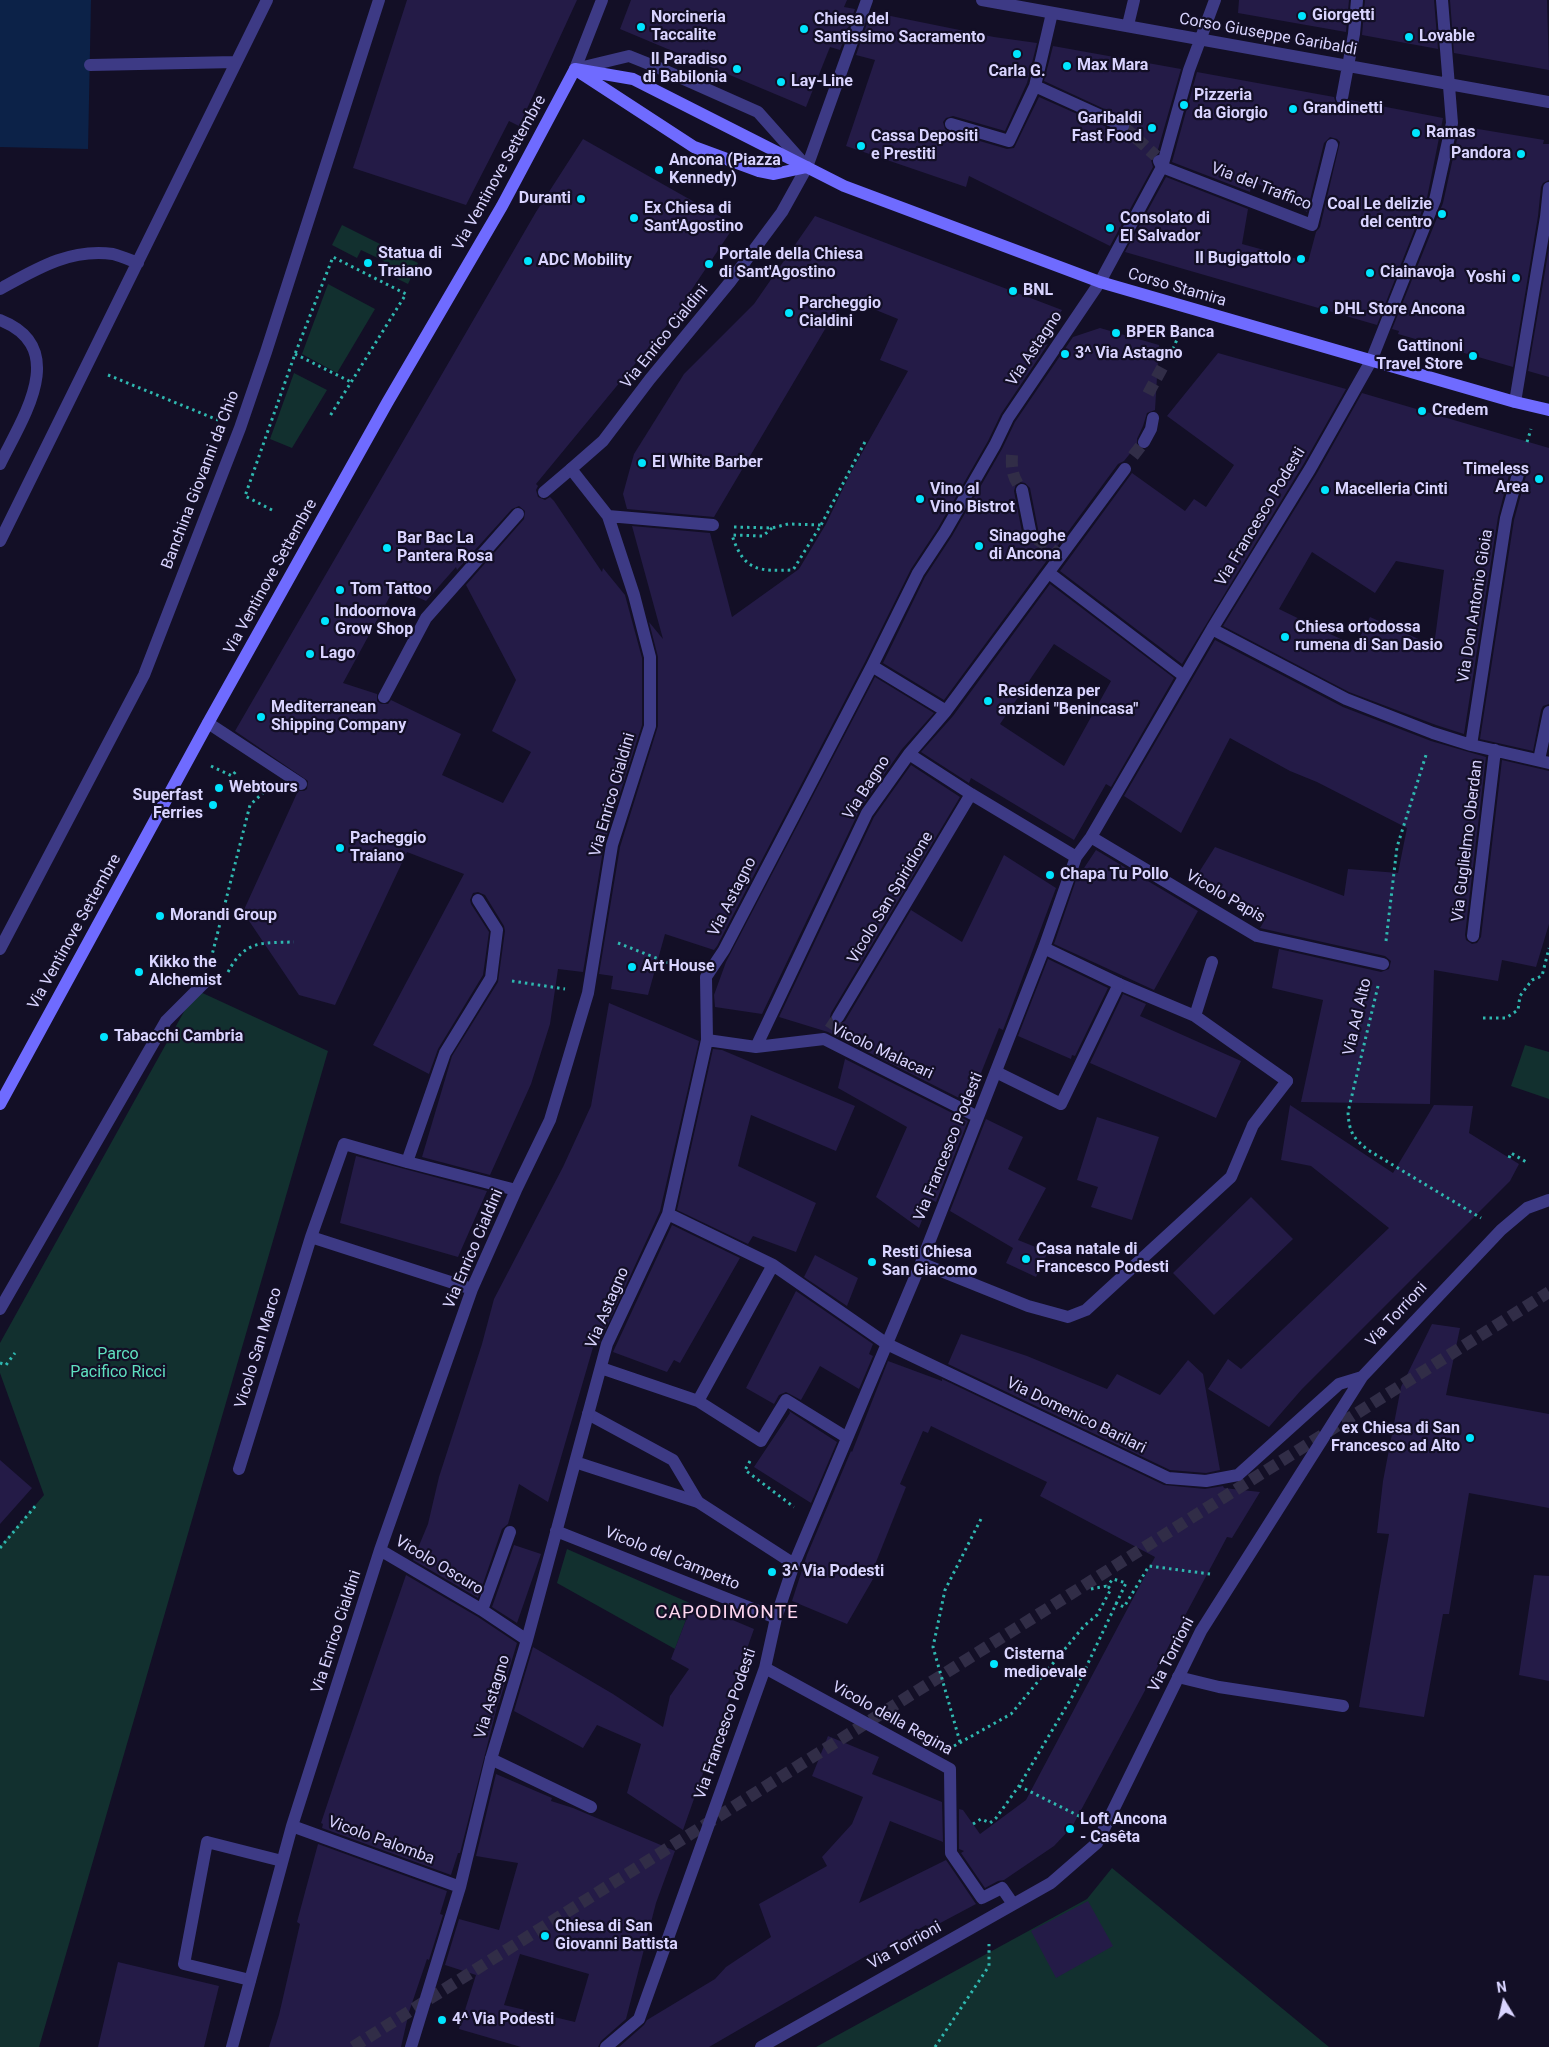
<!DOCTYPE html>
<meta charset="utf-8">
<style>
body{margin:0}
#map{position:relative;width:1549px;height:2047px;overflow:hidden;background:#130f26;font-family:Roboto,sans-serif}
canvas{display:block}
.north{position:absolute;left:1479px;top:1977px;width:50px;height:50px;-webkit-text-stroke:4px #130f26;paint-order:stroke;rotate:351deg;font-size:14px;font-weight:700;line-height:20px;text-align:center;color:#d9d4ff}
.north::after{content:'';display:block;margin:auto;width:18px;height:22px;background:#d9d4ff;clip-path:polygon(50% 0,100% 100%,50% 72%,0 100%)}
</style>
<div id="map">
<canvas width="1549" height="2047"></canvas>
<div class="north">N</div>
</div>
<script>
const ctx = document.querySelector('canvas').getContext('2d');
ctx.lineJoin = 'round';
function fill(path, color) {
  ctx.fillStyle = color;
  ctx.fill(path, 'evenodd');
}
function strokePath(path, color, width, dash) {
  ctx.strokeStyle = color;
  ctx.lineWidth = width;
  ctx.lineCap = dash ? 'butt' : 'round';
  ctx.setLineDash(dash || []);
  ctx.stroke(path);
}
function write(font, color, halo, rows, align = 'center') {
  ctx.font = font + ' Roboto,sans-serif';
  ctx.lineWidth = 4.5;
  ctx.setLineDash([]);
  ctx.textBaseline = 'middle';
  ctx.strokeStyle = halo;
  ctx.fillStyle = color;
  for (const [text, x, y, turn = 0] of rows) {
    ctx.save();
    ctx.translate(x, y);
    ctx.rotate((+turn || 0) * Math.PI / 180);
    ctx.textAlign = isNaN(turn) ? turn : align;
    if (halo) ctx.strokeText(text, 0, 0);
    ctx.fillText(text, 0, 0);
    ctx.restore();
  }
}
fill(new Path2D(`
 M342 225 418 263 408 284 380 270 384 261 361 250 357 258 332 245Z
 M328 284 375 309 337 373 302 354Z
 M294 373 327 390 292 448 270 439Z
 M196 990 328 1051 39 2047H0V1546L44 1495 0 1373V1343Z
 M1525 1045 1549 1052V1099L1511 1086Z
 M567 1549 692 1604 675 1649 557 1583Z
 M1112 1868 1329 2047H816L1087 1899Z`), '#12302f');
fill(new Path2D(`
 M0 0H91L88 149 0 147Z`), '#0c2248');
fill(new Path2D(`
 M407 0H577L519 126 509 121 466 205 353 168Z
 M631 0H847L844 7 855 9 840 50 830 47 806 107 620 29Z
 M1239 0H1349L1346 32 1238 13Z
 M1365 0H1434L1438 49 1362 35Z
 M1450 0H1547L1549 70 1454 53Z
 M871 12 994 37 1037 43 1027 83 1005 131 953 116 946 118 943 122 945 129 949 132 1007 149 1014 148 1016 144 1039 97 1120 133H1127L1131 129 1130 122 1126 119 1044 81 1053 46 1181 69 1157 153 1153 156 1151 160 1153 167 1110 246 969 176 966 187 846 146 875 60 856 55Z
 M1197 72 1334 97 1336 104 1340 106 1345 105 1350 100 1443 118 1427 198 1377 325 1125 252 1166 177 1248 209 1242 244 1308 262 1316 232 1320 227 1340 142 1337 139 1330 137 1324 143 1307 212 1252 180 1250 192 1172 162Z
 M1460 126 1544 140 1543 144H1549V180L1543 183 1541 187 1538 216 1513 367 1398 334 1399 331 1392 329 1443 203Z
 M583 139 735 225 672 319 536 484 538 486 536 490 538 497 545 500 550 497 554 501 602 572 603 568 625 595 642 658V725L604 844 583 972 558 969 550 1024 531 1084 490 1175 422 1157 452 1056 498 982 505 931 504 926 485 895 478 892 473 893 470 900 471 904 489 932 483 975 438 1049 429 1074 373 1045 464 874 407 852 335 1005 299 995 243 912 298 791H304L307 789 308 781 235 731 536 212ZM519 506 525 511 524 519 466 585 516 680 492 731 531 752 503 803 442 775 461 734 391 700 388 704H381L377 701V694L343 683 395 587 426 601 456 567 457 570 512 509Z
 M815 216 1062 310 1041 346 1048 344 1001 414 988 441 938 528 911 569 865 662 717 946 714 950 665 934 648 995 611 989 613 976 599 974 620 847 658 726V657L649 622 663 639 632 526 710 533 732 617 799 569 826 524 849 476 908 371 880 360 898 319 844 297 714 517 627 509 623 494 634 454 684 374 754 304Z
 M1549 248V377L1528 371Z
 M1100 328 1159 345 1155 410 1147 413 1143 426 1137 439V445L1124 461 1118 464 944 700 883 663 925 577 952 536 1002 449 1015 422 1073 337ZM1020 482 1025 483 1030 488 1039 534 1037 541 1033 543 1028 542 1023 537 1014 491 1016 484Z
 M1218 353 1346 389 1303 465 1182 664 1060 571 1132 473 1185 511 1194 499 1206 507 1234 465 1167 416Z
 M1362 393 1549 448V704L1543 706 1541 710 1533 751 1480 739 1514 520 1526 476V471L1521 466H1515L1510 471 1498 517 1464 734 1436 725 1349 692 1223 626 1317 473ZM1312 552 1375 593 1396 561 1444 570 1434 646 1370 617 1355 646 1279 609Z
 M1050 584 1174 678 1111 787 1106 784 1074 840 971 778 969 783 921 752 953 716ZM1054 644 1111 681 1064 766 1000 724Z
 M1215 640 1343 707 1431 741 1486 757 1465 935 1466 940 1472 944 1477 943 1481 937 1502 760 1549 771V924L1536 967 1502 960 1498 981 1434 970 1430 1104 1301 1102 1323 1000 1272 988 1279 949 1381 972 1389 969 1391 961 1385 956 1260 928 1267 916 1194 880 1215 847 1344 896 1348 869 1398 873 1407 828 1317 782 1290 771 1230 738 1181 833 1124 796Z
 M875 677 934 713 902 749 860 809 762 1014 715 1007 714 995 726 962Z
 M911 765 960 797 831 1013 830 1017 833 1024 838 1025 845 1021 911 910 962 942 1004 855 1056 888 1003 1030 999 1028 969 1103 828 1032 779 1017 874 817Z
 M1096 850 1198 911 1154 990 1054 944 1076 880Z
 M1048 959 1108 988 1075 1056 1072 1055 1071 1059 1018 1036Z
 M1123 994 1146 1004 1140 1016 1241 1061 1216 1118 1090 1063Z
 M609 1003 699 1041 660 1211 598 1346 594 1344 548 1502 519 1484 508 1524 502 1529 478 1598 413 1560 428 1524 439 1477 482 1344 494 1299 563 1167 591 1106Z
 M713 1049 722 1050 855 1106 836 1151 751 1115 738 1166 816 1203 796 1252 753 1236 748 1244 677 1210Z
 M845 1059 968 1121 936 1202 930 1199 919 1228 876 1197 907 1127 838 1088Z
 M1290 1105 1393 1173 1434 1105 1473 1106 1469 1133 1519 1164 1510 1181 1302 1389 1269 1427 1208 1389 1228 1359 1241 1369 1389 1228 1311 1166 1281 1160Z
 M1097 1117 1159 1137 1132 1220 1091 1207 1098 1187 1077 1180Z
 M986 1119 1023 1137 1008 1169 1046 1188 1018 1240 1048 1252 1036 1277 1006 1263 1013 1248 950 1211Z
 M356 1156 487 1191 458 1257 340 1223Z
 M1251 1197 1293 1239 1214 1315 1173 1273Z
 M672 1225 740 1258 680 1363 674 1360 667 1372 613 1352Z
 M815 1255 858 1278 847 1306 804 1277Z
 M796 1291 873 1344 869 1354 873 1356 859 1389 820 1366 801 1400 786 1392 779 1395 774 1404 746 1388Z
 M1432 1324 1460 1328 1446 1395 1549 1414V1508L1469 1493 1449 1614H1443L1424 1717 1359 1707 1389 1534 1377 1533 1383 1481 1401 1387Z
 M961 1334 1027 1356 1107 1389 1117 1374 1160 1395 1188 1360 1203 1374 1220 1470 1206 1473 1170 1470 948 1364Z
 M888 1361 942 1381V1379L1164 1485 1205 1489 1223 1486 1224 1488 1260 1492 1232 1538 1227 1537 1072 1827 1054 1846 1004 1880 998 1881 985 1888 961 1853 964 1851 959 1849V1809L963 1810 980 1834 1026 1800 1155 1557 1040 1496 1047 1482 931 1426 928 1433 923 1431 900 1484 906 1487 870 1577 873 1579 847 1624 792 1601 807 1555 851 1451 852 1452Z
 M789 1411 837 1442 811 1503 754 1467 790 1413Z
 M0 1460 32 1488 0 1524Z
 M514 1545 541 1554 517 1623 492 1607Z
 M406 1575 478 1617 517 1643 499 1703H498L460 1853H458L451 1875 322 1828 323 1824 321 1823 338 1772Z
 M1534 1575 1549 1576V1681L1519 1675Z
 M691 1607 703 1611 704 1608 754 1629 683 1830 627 1793 641 1744 597 1725 583 1748 514 1711 533 1647 613 1694 663 1727 670 1696 689 1669 671 1659Z
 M828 1736 879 1757 872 1774 942 1802 943 1842 890 1821 859 1903 946 1860 976 1904 929 1929 926 1925 874 1955 873 1952 709 2047H619L644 2025 647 2020 715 1979 726 1967 771 1937 759 1904 827 1866 822 1857 852 1824 863 1797 812 1776Z
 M496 1774 552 1798 551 1801 573 1808 675 1851 656 1903 626 2019 601 2041 598 2047H521L459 2029 476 1975 445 1965 459 1919 499 1930 518 1863 476 1856ZM520 1954 589 1974 575 2022 504 2005Z
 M318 1844 447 1891 440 1914 443 1915 429 1960 427 1959 409 2012 401 2047H269L279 2015 300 1924 297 1922Z
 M1088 1901 1113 1946 1056 1978 1031 1931Z
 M118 1962 219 1986 204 2047H98Z`), '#241b47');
strokePath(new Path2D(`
 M1123 126 1156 156
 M1148 394 1163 366
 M1012 455C1011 470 1013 478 1022 490
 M1133 456 1144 442
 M1037 539 1057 553
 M830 1029 838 1017`), '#312d47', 12, [12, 6]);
strokePath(new Path2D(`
 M353 2047 1549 1292`), '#312d47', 12, [12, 6]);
strokePath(new Path2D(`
 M1173 349 1181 330
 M295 354 351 382
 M108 375 218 420
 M1527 442 1531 429
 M272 510 245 496 295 354 333 257 406 294 330 416
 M734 527 772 528 788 524 821 525
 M772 528 763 536 732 535C744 572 759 571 793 570L821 525 866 440
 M211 766 232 776 237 770
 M1386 941 1397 847 1426 755
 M618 943 684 969
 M211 959 250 805 268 788
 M228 972C245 940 261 943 294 942
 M512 981 565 989
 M1378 986 1348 1112C1349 1132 1353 1138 1368 1150L1481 1218
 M1483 1018H1506L1518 1010 1520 996 1532 980 1542 976 1549 948
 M1509 1158 1511 1153 1528 1163
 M0 1363 6 1365 15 1353
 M750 1461 745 1470 794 1507
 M0 1548 37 1504
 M1091 1589 1107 1586
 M1115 1603 1124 1607 1149 1566 1210 1574
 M960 1742 933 1647 945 1590 982 1517
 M954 1746 1011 1714 1084 1626 1097 1615 1111 1589 1107 1586
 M1019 1786 1083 1818
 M973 1824 981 1819 990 1823 996 1818 1019 1786 1072 1697 1126 1583 1113 1579 1107 1586
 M935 2047 989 1966V1944`), '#2fb8b0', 3, [2.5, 4]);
strokePath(new Path2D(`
 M90 65 236 62
 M575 69 629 56 659 68 758 112 807 167
 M0 289C36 269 70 248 113 254 121 256 130 260 138 263
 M0 320C71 348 22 419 0 464
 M544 492 571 469
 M0 541 267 0
 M384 697 426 618 518 514
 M208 723 301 784
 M1195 1016 1212 962
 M996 1072 1061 1104 1119 984 1195 1016 1287 1081
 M588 1414 673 1460 698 1502
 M1178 1677 1219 1687 1343 1706
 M491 1759 591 1807
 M250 1980 184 1964 207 1842 282 1861`), '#3d3a85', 12);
strokePath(new Path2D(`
 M982 0 1549 102
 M1052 13 1035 86 1123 126
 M1128 25 1134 0
 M575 69 602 0
 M1342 98 1354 34 1357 0
 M951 124 1009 141 1035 86
 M1159 161 1162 167 1312 225 1332 145
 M1515 402 1546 217 1549 188
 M1144 442 1151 429 1153 418
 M1022 490 1031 535
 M608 516 713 525
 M1049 573 1184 676
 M1212 629 1346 699 1433 733 1471 745 1549 763
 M872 666 946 711
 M1471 745 1506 518 1518 474
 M909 754 971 794 1076 857
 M1539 760 1549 712
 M1091 837 1257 936 1383 964
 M1473 936 1495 750
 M1044 948 1119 984
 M0 949 144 675 240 428 266 352 379 0
 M838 1017 971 794
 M707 1040 756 1047 824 1039 978 1117
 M756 1047 867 813 909 754 946 711 1125 469
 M407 1162 445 1053 491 978 497 930 478 900
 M668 1214 773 1265 887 1344 1168 1478 1206 1481 1238 1475 1339 1384 1362 1377
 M921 1263 1028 1306 1068 1317 1086 1310 1231 1177 1253 1125 1287 1081
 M472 1289 311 1237 344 1144 407 1162 516 1190
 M0 1309 166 1021 206 981
 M601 1368 698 1401 761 1441 786 1400 846 1437
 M698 1401 773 1265
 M575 1462 698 1502 794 1564
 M239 1469 311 1237
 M556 1531 776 1618
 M380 1550 482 1610 527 1640
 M482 1610 510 1532
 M765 1668 950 1769 951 1853 982 1898 1002 1888 1013 1904
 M292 1826 460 1887
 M232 2047 292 1826 380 1550 472 1289 516 1190 550 1120 588 993 612 845 650 726V657L634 595 608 516 571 469 603 441 650 379 730 282 782 212 807 167 867 0
 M411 2047 460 1887 491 1759 527 1640 607 1344 668 1214 707 1040 706 977 724 950 872 666 918 573 945 532 995 445 1008 418 1100 282 1162 167 1189 70 1215 0
 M606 2047 639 2019 765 1668 776 1618 794 1564 921 1263 1044 948 1076 857 1091 837 1212 629 1310 469 1371 361 1435 200 1452 123 1442 0
 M761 2047 1051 1883 1097 1843 1201 1631 1362 1377 1501 1230 1527 1208 1549 1200`), '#3d3a85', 12);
strokePath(new Path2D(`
 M575 69 633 79 844 186 1100 282 1515 402 1549 410
 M579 72 694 147 759 171 774 174 807 167
 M0 1104 208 723 387 403 502 206 575 69`), '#6f6bff', 12);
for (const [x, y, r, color] of [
 [1302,16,5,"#00e5ff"],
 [641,27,5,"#00e5ff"],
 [804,29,5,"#00e5ff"],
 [1409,37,5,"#00e5ff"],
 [1017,54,5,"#00e5ff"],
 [1067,66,5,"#00e5ff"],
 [737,69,5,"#00e5ff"],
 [781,82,5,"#00e5ff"],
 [1184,105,5,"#00e5ff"],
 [1293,109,5,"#00e5ff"],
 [1152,128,5,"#00e5ff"],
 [1416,133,5,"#00e5ff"],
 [861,146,5,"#00e5ff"],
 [1521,154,5,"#00e5ff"],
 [659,170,5,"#00e5ff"],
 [581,199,5,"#00e5ff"],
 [1442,214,5,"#00e5ff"],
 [634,218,5,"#00e5ff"],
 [1110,228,5,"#00e5ff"],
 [1301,259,5,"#00e5ff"],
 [528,261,5,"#00e5ff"],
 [368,263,5,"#00e5ff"],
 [709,264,5,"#00e5ff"],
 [1370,273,5,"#00e5ff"],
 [1516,278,5,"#00e5ff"],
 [1013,291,5,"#00e5ff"],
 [1324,310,5,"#00e5ff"],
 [789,313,5,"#00e5ff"],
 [1116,333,5,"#00e5ff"],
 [1065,354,5,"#00e5ff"],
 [1473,356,5,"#00e5ff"],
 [1422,411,5,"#00e5ff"],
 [642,463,5,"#00e5ff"],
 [1539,479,5,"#00e5ff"],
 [1325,490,5,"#00e5ff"],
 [920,499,5,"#00e5ff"],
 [979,546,5,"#00e5ff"],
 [387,548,5,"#00e5ff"],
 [340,590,5,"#00e5ff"],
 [325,621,5,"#00e5ff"],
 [1285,637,5,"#00e5ff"],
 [310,654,5,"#00e5ff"],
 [988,701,5,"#00e5ff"],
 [261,717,5,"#00e5ff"],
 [219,788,5,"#00e5ff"],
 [213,805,5,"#00e5ff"],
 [340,848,5,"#00e5ff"],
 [1050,875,5,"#00e5ff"],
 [160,916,5,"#00e5ff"],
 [632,967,5,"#00e5ff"],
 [139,972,5,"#00e5ff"],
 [104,1037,5,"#00e5ff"],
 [1026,1259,5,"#00e5ff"],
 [872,1262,5,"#00e5ff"],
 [1470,1438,5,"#00e5ff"],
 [772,1572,5,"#00e5ff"],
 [994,1664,5,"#00e5ff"],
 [1070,1829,5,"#00e5ff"],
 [545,1936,5,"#00e5ff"],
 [442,2020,5,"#00e5ff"]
]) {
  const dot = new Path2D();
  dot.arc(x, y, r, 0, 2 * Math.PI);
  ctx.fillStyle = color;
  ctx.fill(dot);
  strokePath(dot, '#130f26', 2);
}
write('bold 16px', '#d9d4ff', '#130f26', [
 ["Giorgetti",1312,16],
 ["Norcineria",651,18],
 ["Taccalite",651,36],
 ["Chiesa del",814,20],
 ["Santissimo Sacramento",814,38],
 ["Lovable",1419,37],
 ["Il Paradiso",727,60,"right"],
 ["di Babilonia",727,78,"right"],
 ["Max Mara",1077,66],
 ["Carla G.",1017,72,"center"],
 ["Lay-Line",791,82],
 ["Pizzeria",1194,96],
 ["da Giorgio",1194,114],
 ["Grandinetti",1303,109],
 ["Garibaldi",1142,119,"right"],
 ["Fast Food",1142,137,"right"],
 ["Ramas",1426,133],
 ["Cassa Depositi",871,137],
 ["e Prestiti",871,155],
 ["Pandora",1511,154,"right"],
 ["Ancona (Piazza",669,161],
 ["Kennedy)",669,179],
 ["Duranti",571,199,"right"],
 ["Coal Le delizie",1432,205,"right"],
 ["del centro",1432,223,"right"],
 ["Ex Chiesa di",644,209],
 ["Sant'Agostino",644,227],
 ["Consolato di",1120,219],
 ["El Salvador",1120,237],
 ["Statua di",378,254],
 ["Traiano",378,272],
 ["Portale della Chiesa",719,255],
 ["di Sant'Agostino",719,273],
 ["Il Bugigattolo",1291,259,"right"],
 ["ADC Mobility",538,261],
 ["Ciainavoja",1380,273],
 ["Yoshi",1506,278,"right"],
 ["BNL",1023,291],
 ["Parcheggio",799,304],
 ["Cialdini",799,322],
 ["DHL Store Ancona",1334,310],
 ["BPER Banca",1126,333],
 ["Gattinoni",1463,347,"right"],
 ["Travel Store",1463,365,"right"],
 ["3^ Via Astagno",1075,354],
 ["Credem",1432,411],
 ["El White Barber",652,463],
 ["Timeless",1529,470,"right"],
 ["Area",1529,488,"right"],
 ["Vino al",930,490],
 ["Vino Bistrot",930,508],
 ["Macelleria Cinti",1335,490],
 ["Sinagoghe",989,537],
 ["di Ancona",989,555],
 ["Bar Bac La",397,539],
 ["Pantera Rosa",397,557],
 ["Tom Tattoo",350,590],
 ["Indoornova",335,612],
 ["Grow Shop",335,630],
 ["Chiesa ortodossa",1295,628],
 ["rumena di San Dasio",1295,646],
 ["Lago",320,654],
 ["Residenza per",998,692],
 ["anziani \"Benincasa\"",998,710],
 ["Mediterranean",271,708],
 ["Shipping Company",271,726],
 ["Webtours",229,788],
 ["Superfast",203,796,"right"],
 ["Ferries",203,814,"right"],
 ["Pacheggio",350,839],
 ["Traiano",350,857],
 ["Chapa Tu Pollo",1060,875],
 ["Morandi Group",170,916],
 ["Kikko the",149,963],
 ["Alchemist",149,981],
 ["Art House",642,967],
 ["Tabacchi Cambria",114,1037],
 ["Casa natale di",1036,1250],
 ["Francesco Podesti",1036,1268],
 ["Resti Chiesa",882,1253],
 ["San Giacomo",882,1271],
 ["ex Chiesa di San",1460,1429,"right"],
 ["Francesco ad Alto",1460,1447,"right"],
 ["3^ Via Podesti",782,1572],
 ["Cisterna",1004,1655],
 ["medioevale",1004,1673],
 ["Loft Ancona",1080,1820],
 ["- Casêta",1080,1838],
 ["Chiesa di San",555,1927],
 ["Giovanni Battista",555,1945],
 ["4^ Via Podesti",452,2020]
], 'left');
write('16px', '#d9d4ff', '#130f26', [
 ["Corso Giuseppe Garibaldi",1268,35,10],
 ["Via Ventinove Settembre",500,173,-61],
 ["Via del Traffico",1261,187,21],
 ["Corso Stamira",1177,288,16],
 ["Via Enrico Cialdini",665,337,-51],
 ["Via Astagno",1035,349,-56],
 ["Banchina Giovanni da Chio",201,480,-69],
 ["Via Francesco Podesti",1261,517,-59],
 ["Via Ventinove Settembre",271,577,-61],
 ["Via Don Antonio Gioia",1476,606,-81],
 ["Via Bagno",867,788,-57],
 ["Via Enrico Cialdini",613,795,-74],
 ["Via Guglielmo Oberdan",1468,841,-83],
 ["Via Astagno",733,897,-63],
 ["Vicolo Papis",1225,897,30],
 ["Vicolo San Spiridione",891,898,-59],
 ["Via Ventinove Settembre",75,932,-61],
 ["Via Ad Alto",1358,1017,-77],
 ["Vicolo Malacari",882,1052,25],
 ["Via Francesco Podesti",949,1147,-68],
 ["Via Enrico Cialdini",474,1249,-67],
 ["Via Astagno",608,1308,-67],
 ["Via Torrioni",1397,1315,-47],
 ["Vicolo San Marco",259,1348,-73],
 ["Via Domenico Barilari",1076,1416,26],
 ["Vicolo del Campetto",672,1559,22],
 ["Vicolo Oscuro",439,1566,31],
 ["Via Enrico Cialdini",337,1632,-72],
 ["Via Torrioni",1172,1655,-63],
 ["Via Astagno",493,1697,-73],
 ["Vicolo della Regina",892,1719,29],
 ["Via Francesco Podesti",726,1724,-71],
 ["Vicolo Palomba",381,1841,20],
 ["Via Torrioni",905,1946,-29]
]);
write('16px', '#5fe0c0', '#130f26', [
 ["Parco",118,1355],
 ["Pacifico Ricci",118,1373]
]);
ctx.letterSpacing = '1px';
write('19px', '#ffd6f0', '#130f26', [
 ["CAPODIMONTE",727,1613]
]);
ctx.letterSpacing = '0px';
</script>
